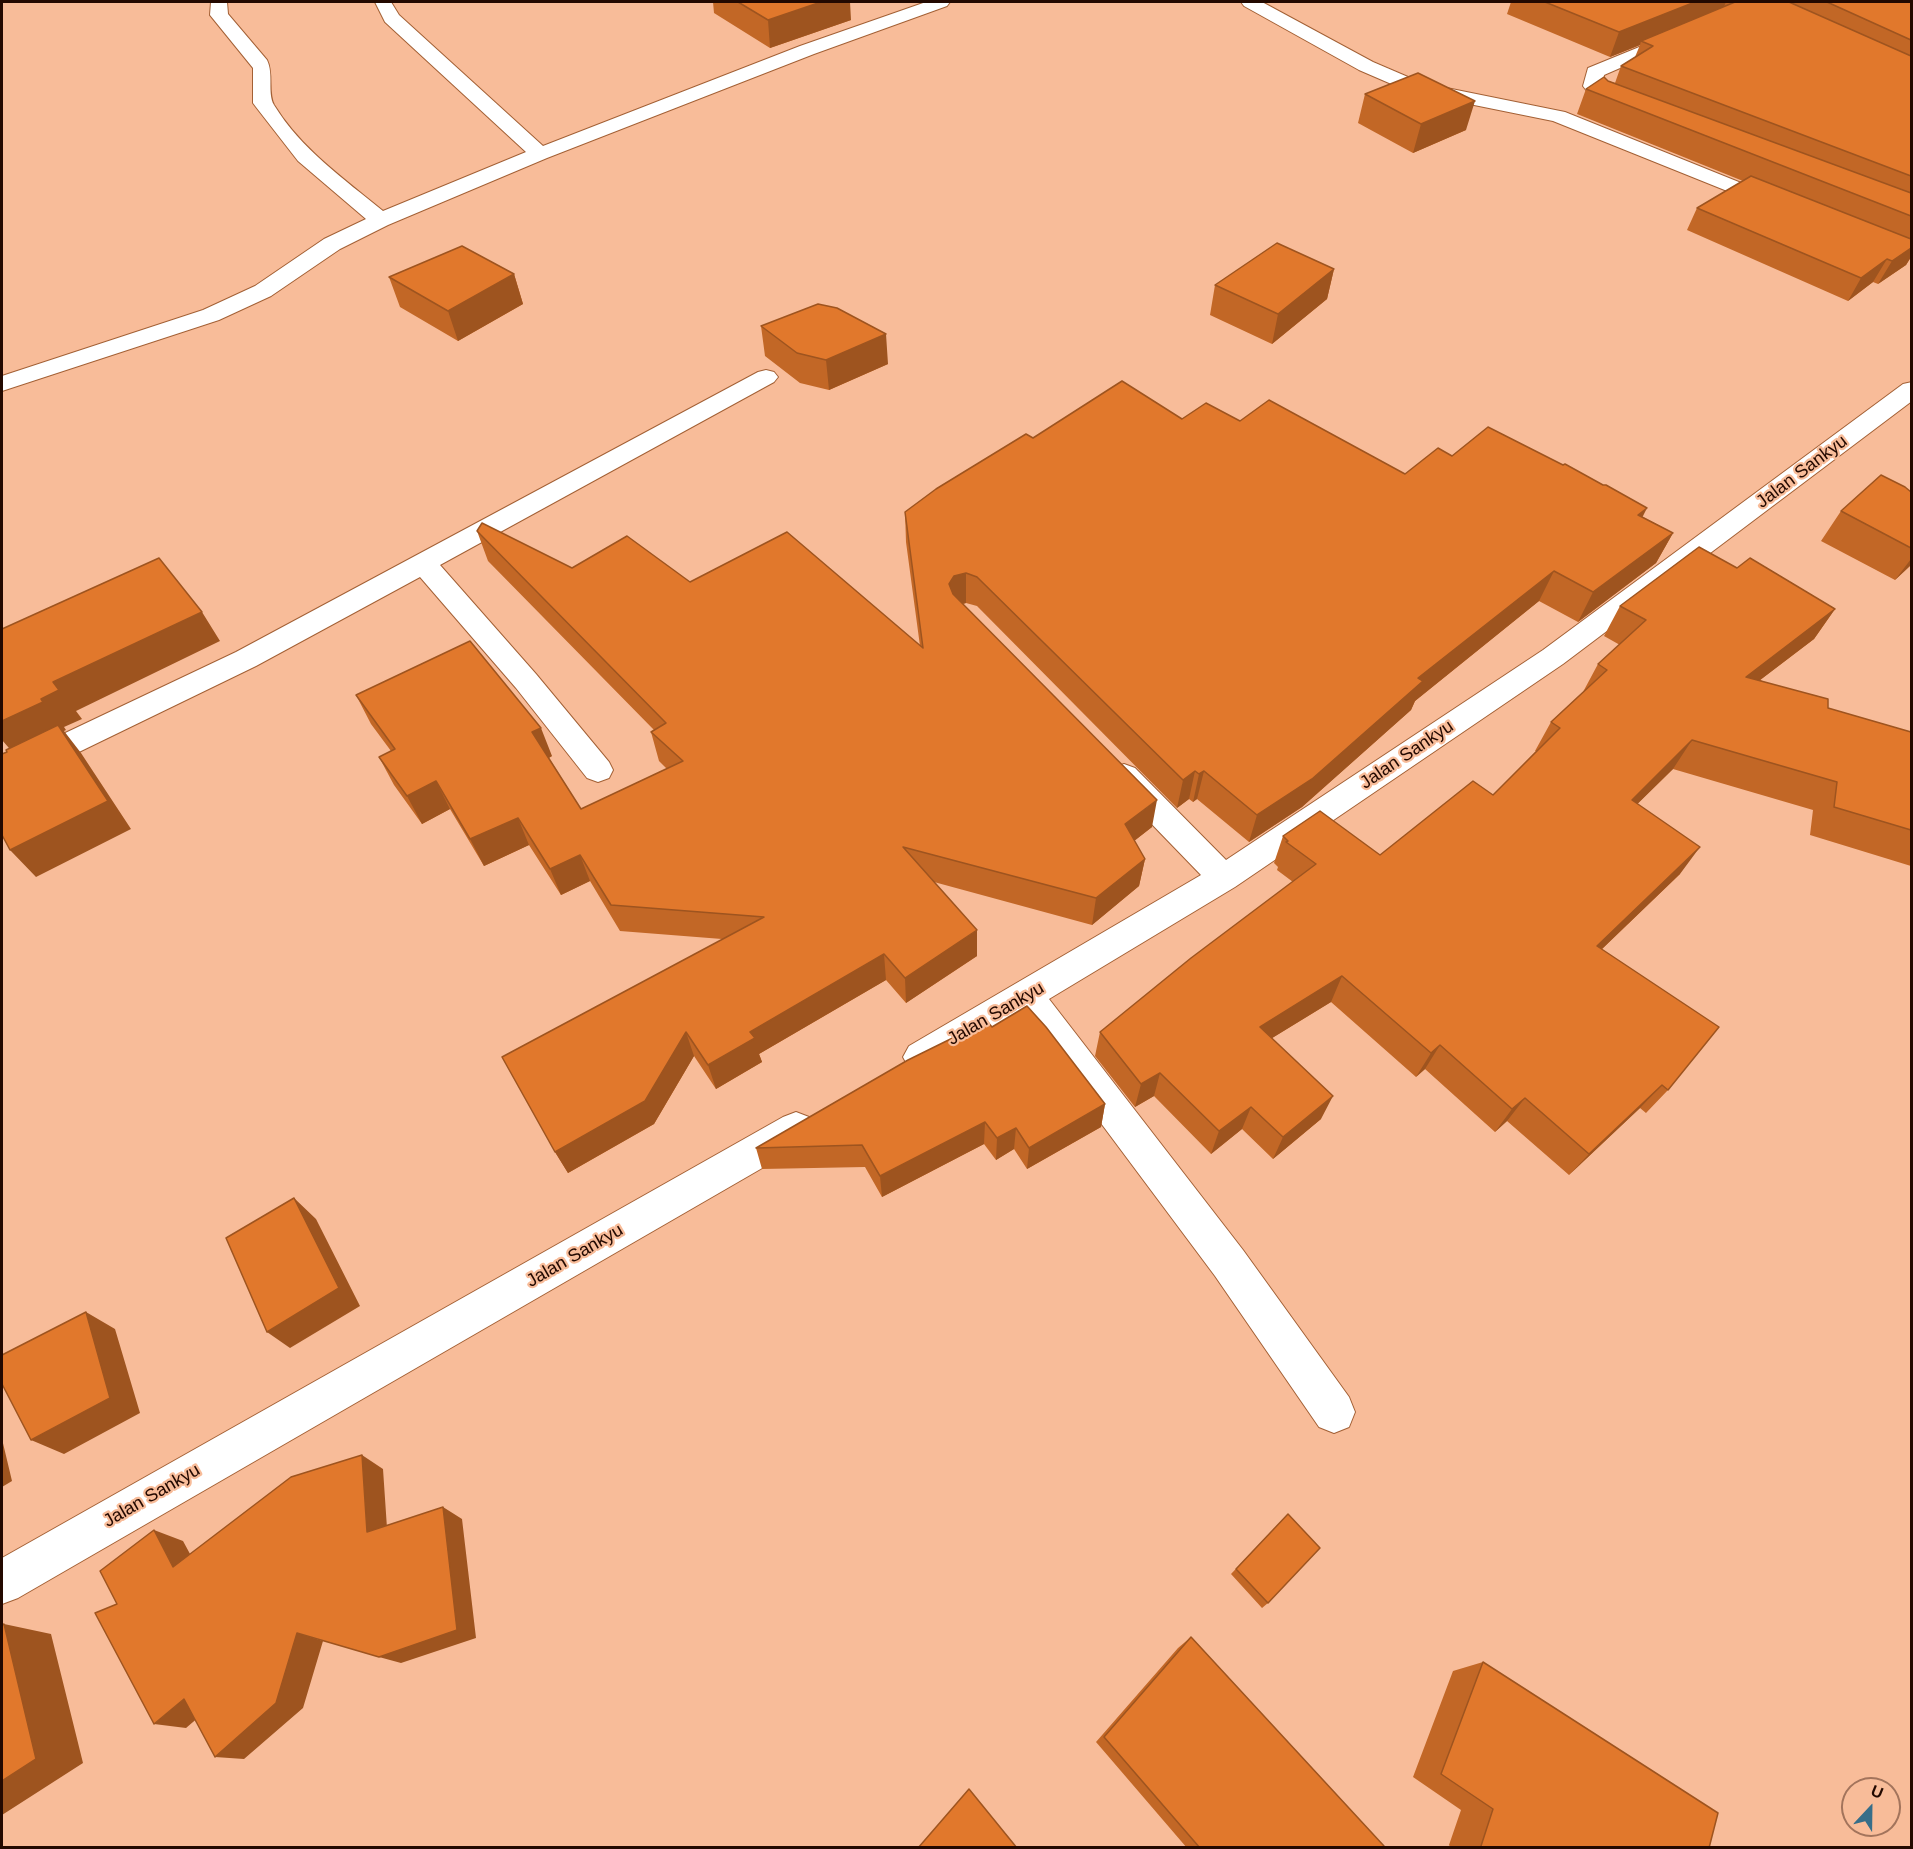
<!DOCTYPE html>
<style>
body{margin:0}
#map{position:relative;width:1913px;height:1849px;overflow:hidden;background:#f8bc99;font-family:Arial,sans-serif}
canvas{display:block}
.frame{position:absolute;inset:0;border:3px solid #230900;pointer-events:none}
.north{position:absolute;left:1841px;top:1777px;width:60px;height:60px;box-sizing:border-box;background:#f8bc99;border:2px solid #a3745c;border-radius:50%;rotate:22deg;font-size:16px;font-weight:700;line-height:24px;text-align:center;color:#230900}
.north::after{content:'';display:block;margin:auto;width:21px;height:27px;background:#376e89;clip-path:polygon(50% 0,100% 100%,50% 72%,0 100%)}
</style>
<div id="map">
<canvas width="1913" height="1849"></canvas>
<div class="frame"></div>
<div class="north">U</div>
</div>
<script>
const ctx = document.querySelector('canvas').getContext('2d');
ctx.lineJoin = 'round';
function strokePath(path, color, width, dash) {
  ctx.strokeStyle = color;
  ctx.lineWidth = width;
  ctx.lineCap = dash ? 'butt' : 'round';
  ctx.setLineDash(dash || []);
  ctx.stroke(path);
}
function fill(path, color) {
  ctx.fillStyle = color;
  ctx.fill(path, 'evenodd');
}
function write(font, color, halo, rows, align = 'center') {
  ctx.font = font + ' Arial,sans-serif';
  ctx.lineWidth = 4.5;
  ctx.setLineDash([]);
  ctx.textBaseline = 'middle';
  ctx.strokeStyle = halo;
  ctx.fillStyle = color;
  for (const [text, x, y, turn = 0] of rows) {
    ctx.save();
    ctx.translate(x, y);
    ctx.rotate((+turn || 0) * Math.PI / 180);
    ctx.textAlign = isNaN(turn) ? turn : align;
    if (halo) ctx.strokeText(text, 0, 0);
    ctx.fillText(text, 0, 0);
    ctx.restore();
  }
}
const minor = new Path2D(`
 M211 2H227L228 14 267 60C274 74 267 93 274 105 301 149 344 179 383 211L526 152 385 22 375 2H391L399 15 543 146 800 46 926 2H950L947 6 814 54 547 158 388 225 340 249 271 296 219 320 2 391V376L203 310 255 286 324 239 366 219 298 161 256 107 253 103V68L210 15Z
 M1241 2H1262L1373 62 1422 83 1565 112 1781 199 1784 203 1781 207 1774 209 1767 207 1553 121 1410 92 1359 70 1244 6Z
 M1676 32 1682 33 1685 37 1682 41 1604 75 1603 85 1613 96 1637 105 1640 109 1637 113C1617 118 1594 102 1583 86L1588 68Z
 M766 370 774 372 778 377 774 382 440 565 536 674 609 762 613 770 609 778 598 782 587 778 516 688 420 577 256 666 13 784 2 788V763L236 652 758 372Z
 M1912 382V401L1563 664 1235 887 1049 999 1243 1250 1349 1397 1355 1412 1349 1427 1334 1433 1319 1427 1215 1276 1021 1016 933 1068 921 1073 909 1068 903 1057 909 1046 1201 875 1113 784 1109 776 1113 768 1124 764 1135 768 1226 860 1543 650 1903 384Z
 M796 1112 809 1117 814 1129 809 1141 18 1598 2 1604V1558L783 1117Z`);
strokePath(minor, '#a36035', 2);
fill(minor, '#fff');
fill(new Path2D(`
 M713 2H738L851 20 770 48 714 13Z
 M1511 2H1911V257L1906 265 1878 284 1873 282 1848 301 1687 230 1697 208 1743 181 1577 114 1586 89 1608 81 1615 83 1621 66 1635 57 1640 45 1610 57 1507 14Z
 M1365 94 1466 130 1413 153 1358 123Z
 M1334 269 1327 299 1272 344 1210 315 1215 285Z
 M514 274 523 304 458 341 400 307 389 277Z
 M761 326 888 364 829 390 800 383 765 356Z
 M1182 419 1240 421 1405 474 1452 456 1643 517 1673 533 1656 563 1578 622 1539 601 1415 701 1411 710 1302 807 1249 842 1197 799 1193 802 1189 799 1177 808 977 606 966 603 963 604 1152 827 1134 841 1145 859 1139 886 1092 925 934 882 977 956 906 1003 886 980 759 1054 762 1062 716 1089 694 1056 654 1124 568 1173 555 1152 722 939 620 931 590 881 561 895 529 845 484 866 450 809 422 824 394 785 379 757 391 751 371 724 356 695 552 756 549 758 581 809 667 769 659 761 651 732 654 730 488 561 477 531 572 568 690 582 920 646 906 542 905 512 1033 438Z
 M1911 492V565L1895 580 1821 541 1841 511Z
 M1737 568 1835 609 1814 639 1760 680 1828 708 1911 732V866L1810 835 1813 810 1673 769 1637 804 1680 874 1602 949 1668 1090 1646 1113 1640 1108 1569 1175 1507 1121 1495 1132 1425 1069 1416 1077 1331 1002 1272 1038 1321 1119 1273 1159 1242 1129 1211 1154 1154 1096 1135 1107 1095 1056 1100 1032 1293 882 1277 870 1278 867 1274 863 1283 836 1380 855 1493 795 1536 751H1535L1551 722 1583 692 1598 664 1620 645 1604 636 1620 606Z
 M992 1027 1105 1104 1101 1127 1027 1169 1014 1149 996 1160 984 1144 882 1197 865 1167 762 1169 756 1148Z
 M1288 1514 1268 1603 1262 1608 1231 1574Z
 M1191 1637 1383 1848H1187L1096 1742 1178 1648Z
 M1483 1662 1709 1848H1451L1449 1845 1461 1810 1413 1777 1453 1671Z`), '#c26726');
fill(new Path2D(`
 M821 2H850L851 20 770 48 768 20Z
 M1695 2H1726L1722 11 1641 41 1640 45 1610 57 1619 32Z
 M1475 101 1466 130 1413 153 1421 124Z
 M1911 248V257L1906 265 1878 284 1892 261Z
 M1887 259 1873 282 1848 301 1861 278Z
 M1334 269 1327 299 1272 344 1278 314Z
 M514 274 523 304 458 341 448 311Z
 M886 334 888 364 829 390 826 360Z
 M1647 508 1632 538 1638 515Z
 M1673 533 1656 563 1578 622 1593 592Z
 M1911 559V565L1895 580Z
 M1554 571 1539 601 1415 701 1411 710 1302 807 1249 842 1257 815 1418 678Z
 M966 573V603L954 606 949 584 954 576Z
 M1835 609 1814 639 1726 706 1746 677Z
 M202 612 220 641 76 711 82 719 64 727 66 730 64 731 81 753 131 829 36 877 10 850 15 755 2 740V721L41 699 53 682Z
 M541 728 552 756 543 761 532 732Z
 M1692 740 1673 769 1613 828 1632 800Z
 M1195 771 1189 799 1177 808 1183 780Z
 M1204 771 1197 799 1193 802 1199 774Z
 M436 781 450 809 422 824 407 796Z
 M1157 800 1152 827 1120 852 1125 824Z
 M518 818 529 845 484 866 470 839Z
 M1700 847 1680 874 1578 972 1597 946Z
 M580 855 590 881 561 895 550 869Z
 M1145 859 1139 886 1092 925 1096 898Z
 M977 930V956L906 1003 905 978Z
 M884 954 886 980 759 1054 762 1062 716 1089 708 1065 750 1032Z
 M1342 976 1331 1002 1251 1051 1260 1027Z
 M686 1032 694 1056 654 1124 568 1173 555 1152Z
 M1440 1045 1425 1069 1416 1077 1431 1053Z
 M1160 1073 1154 1096 1135 1107 1141 1084Z
 M1662 1085 1640 1108 1569 1175 1589 1154Z
 M1333 1096 1321 1119 1273 1159 1283 1137Z
 M1525 1098 1507 1121 1495 1132 1512 1109Z
 M1105 1104 1101 1127 1027 1169 1029 1148Z
 M1251 1107 1242 1129 1211 1154 1219 1131Z
 M985 1122 984 1144 882 1197 880 1176Z
 M1016 1128 1014 1149 996 1160 997 1138Z
 M294 1198 316 1219 360 1306 290 1348 267 1332Z
 M86 1312 115 1329 140 1413 64 1454 31 1440Z
 M2 1439 12 1481 2 1487Z
 M362 1455 383 1469 388 1543 367 1532Z
 M443 1507 462 1519 476 1638 401 1663 379 1657Z
 M154 1530 183 1541 202 1576 173 1567Z
 M4 1624 51 1634 83 1763 2 1815Z
 M297 1633 323 1641 303 1708 244 1759 215 1757Z
 M184 1699 214 1704 186 1728 154 1724Z`), '#9e541f');
const building = new Path2D(`
 M738 2H821L768 20Z
 M1545 2H1695L1619 32Z
 M1735 2H1789L1911 56V176L1621 66 1653 46 1641 41Z
 M1827 2H1911V40Z
 M1418 73 1475 101 1421 124 1365 94Z
 M1604 77 1608 81 1911 193V216L1586 89Z
 M1751 176 1911 239V248L1892 261 1887 259 1861 278 1697 208Z
 M1277 243 1334 269 1278 314 1215 285Z
 M462 246 514 274 448 311 389 277Z
 M818 304 837 308 886 334 826 360 797 353 761 326Z
 M1122 381 1182 419 1206 403 1240 421 1269 400 1405 474 1438 448 1452 456 1488 427 1563 465 1565 464 1603 485H1606L1647 508 1638 515 1673 533 1593 592 1554 571 1418 678 1423 681 1312 779 1257 815 1204 771 1199 774 1195 771 1183 780 977 577 966 573 954 576 949 584 953 594 1157 800 1125 824 1145 859 1096 898 903 847 977 930 905 978 884 954 750 1032 755 1038 708 1065 686 1032 645 1101 555 1152 502 1057 764 917 611 905 580 855 550 869 518 818 470 839 436 781 407 796 379 757 395 749 356 695 470 641 541 728 532 732 581 809 683 761 651 732 666 723 477 531 482 523 572 568 627 536 690 582 787 532 923 648 905 512 936 489 1026 434 1033 438Z
 M1881 475 1905 487 1911 492V548L1841 511Z
 M1699 547 1737 568 1750 558 1835 609 1746 677 1828 699V708L1911 732V830L1834 807 1837 782 1692 740 1632 800 1700 847 1597 946 1719 1027 1668 1090 1662 1085 1589 1154 1525 1098 1512 1109 1440 1045 1431 1053 1342 976 1260 1027 1333 1096 1283 1137 1251 1107 1219 1131 1160 1073 1141 1084 1100 1032 1191 958 1316 864 1286 842 1288 841 1283 836 1320 811 1380 855 1473 781 1493 795 1560 728 1551 722 1607 670 1598 664 1646 620 1620 606Z
 M159 558 202 612 53 682 59 690 41 699 43 702 2 721V629Z
 M58 725 108 801 10 850 2 835V754L7 752 6 750Z
 M1027 1006 1046 1027 1105 1104 1029 1148 1016 1128 997 1138 985 1122 880 1176 862 1145 756 1148 908 1060 987 1021 992 1027Z
 M294 1198 339 1288 267 1332 226 1238Z
 M86 1312 110 1398 31 1440 2 1384V1355Z
 M362 1455 367 1532 443 1507 457 1630 379 1657 297 1633 276 1703 215 1757 184 1699 154 1724 95 1613 117 1604 100 1571 154 1530 173 1567 291 1477Z
 M1288 1514 1320 1548 1268 1603 1236 1569Z
 M4 1624 36 1759 2 1781V1625Z
 M1191 1637 1384 1846 1383 1848H1200L1104 1737Z
 M1483 1662 1718 1813 1709 1848H1482L1481 1846 1493 1809 1441 1774Z
 M969 1789 1017 1848H918Z`);
fill(building, '#e1782c');
strokePath(building, '#9e541f', 1.5);
write('18px', '#230900', '#f8bc99', [
 ["Jalan Sankyu",1802,472,-37],
 ["Jalan Sankyu",1407,755,-34],
 ["Jalan Sankyu",996,1014,-30],
 ["Jalan Sankyu",575,1256,-30],
 ["Jalan Sankyu",152,1496,-30]
]);
</script>
